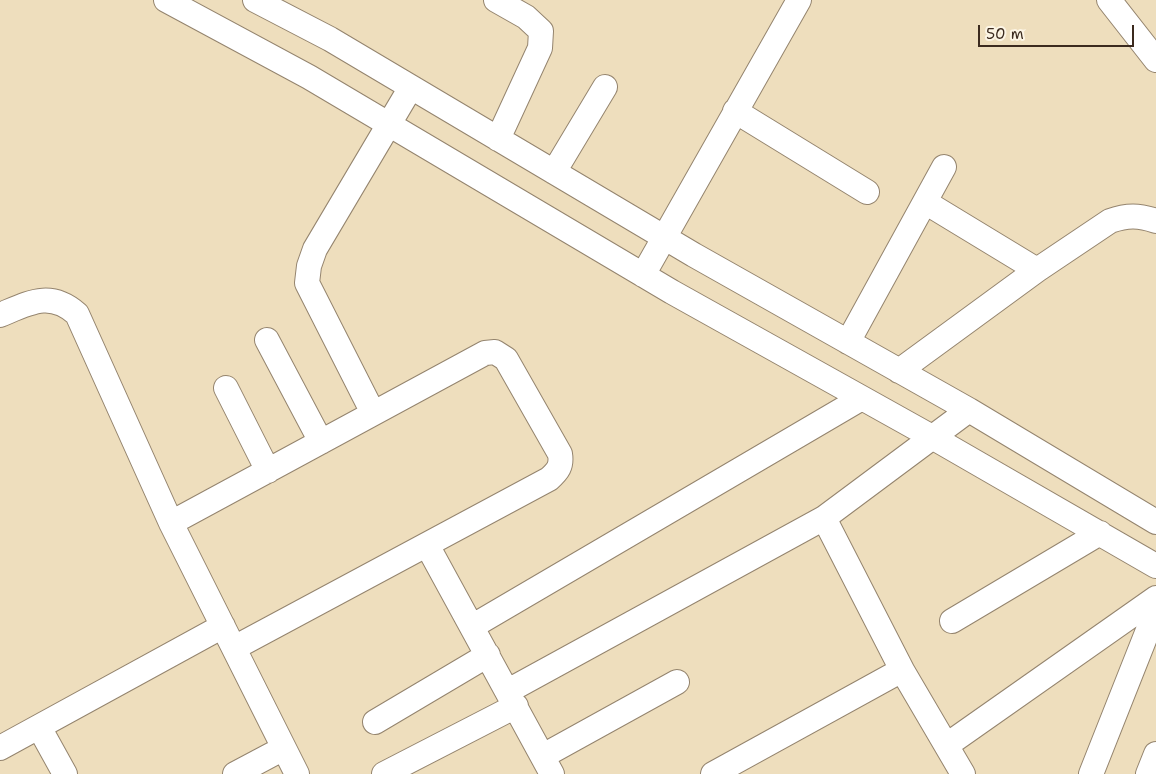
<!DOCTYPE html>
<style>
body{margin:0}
#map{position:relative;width:1156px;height:774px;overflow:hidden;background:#eedebd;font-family:"Shantell Sans",sans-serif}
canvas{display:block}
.scale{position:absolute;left:978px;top:25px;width:156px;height:22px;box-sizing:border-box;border:2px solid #3b2a1e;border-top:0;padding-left:6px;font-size:15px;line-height:18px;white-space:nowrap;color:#3b2a1e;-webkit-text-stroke:4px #fcf5e5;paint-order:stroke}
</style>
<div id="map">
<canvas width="1156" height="774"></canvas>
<div class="scale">50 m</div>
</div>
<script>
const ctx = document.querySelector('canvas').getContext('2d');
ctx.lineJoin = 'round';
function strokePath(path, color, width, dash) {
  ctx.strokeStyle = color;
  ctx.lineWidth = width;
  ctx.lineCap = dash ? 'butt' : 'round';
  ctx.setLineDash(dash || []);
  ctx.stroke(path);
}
const minor = new Path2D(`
 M166 0 309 77 672 292 932 437 1156 566
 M255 0 330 39 694 255 969 410 1156 522
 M496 0 526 17 541 31 540 48 498 139
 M1109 0 1156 60
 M735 111 867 192
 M554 172 605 87
 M925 202 1037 270
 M643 275 799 0
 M0 315C29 303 50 290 77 314L171 523 297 774
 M267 340 321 442
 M848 342 944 167
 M899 371 1037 270 1110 221C1127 215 1139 215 1156 221
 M226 388 268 471
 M373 413 307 283 309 266 315 249 411 87
 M824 518 902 670
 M171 523 485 353 495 352 506 359 560 454C562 466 558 471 549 479L234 648
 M427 545 552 774
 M952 621 1100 533
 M473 626 862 398
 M508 691 824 518 969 410
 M375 722 488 655
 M39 727 65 774
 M947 745 1156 598
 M0 748 223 626
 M543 756 677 682
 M235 774 284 748
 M384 774 516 706
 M713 774 902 670 963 774
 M1091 774 1156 610
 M1148 774 1156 754`);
strokePath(minor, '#94846e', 26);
strokePath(minor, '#fff', 24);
</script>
